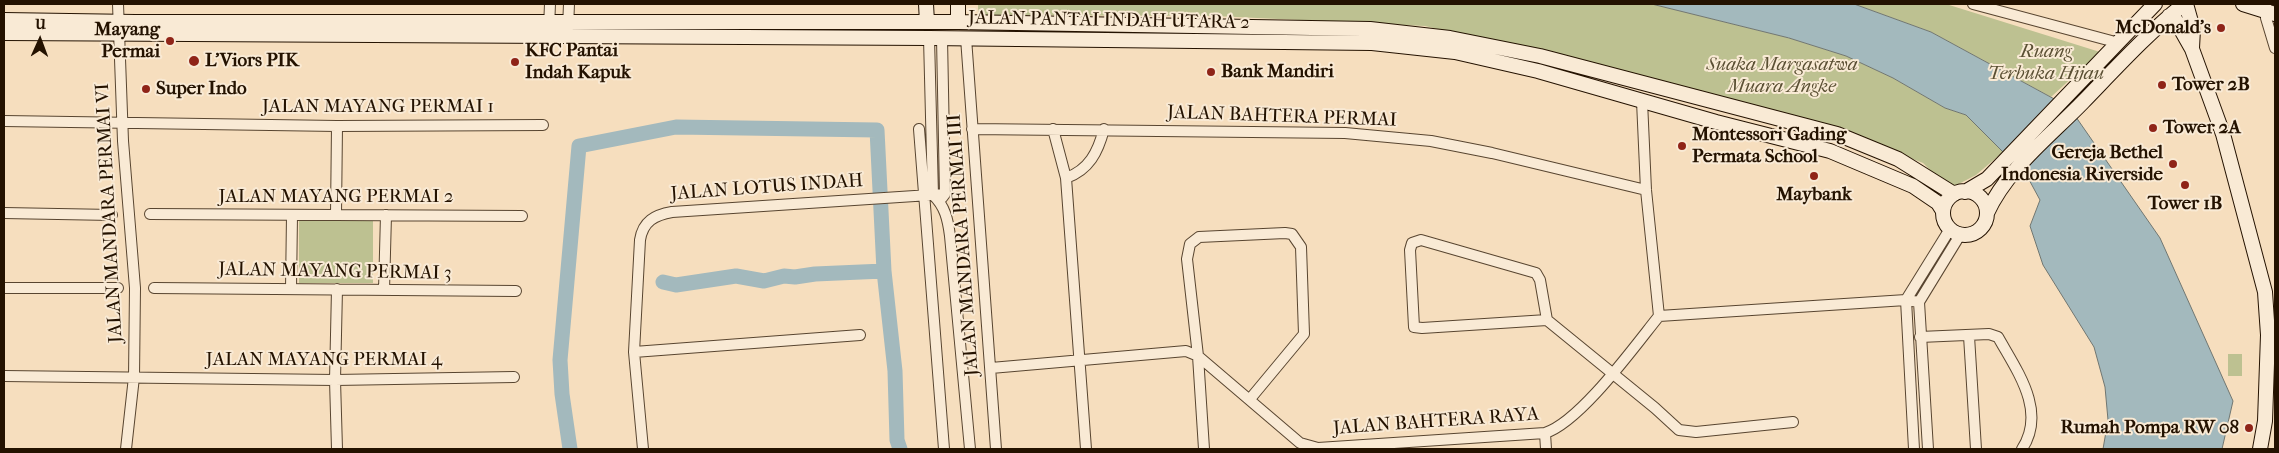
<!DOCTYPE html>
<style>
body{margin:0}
#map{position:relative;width:2279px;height:453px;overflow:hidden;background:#f6debe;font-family:"IM FELL French Canon",serif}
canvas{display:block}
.frame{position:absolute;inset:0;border:5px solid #241200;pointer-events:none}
.north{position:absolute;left:15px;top:15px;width:50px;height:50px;-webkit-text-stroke:4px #f9ead5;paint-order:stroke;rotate:2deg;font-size:14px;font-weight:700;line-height:20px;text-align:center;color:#241200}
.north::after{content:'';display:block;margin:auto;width:18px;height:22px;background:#241200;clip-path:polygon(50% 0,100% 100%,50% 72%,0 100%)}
</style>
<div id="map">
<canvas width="2279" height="453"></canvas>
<div class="frame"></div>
<div class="north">U</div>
</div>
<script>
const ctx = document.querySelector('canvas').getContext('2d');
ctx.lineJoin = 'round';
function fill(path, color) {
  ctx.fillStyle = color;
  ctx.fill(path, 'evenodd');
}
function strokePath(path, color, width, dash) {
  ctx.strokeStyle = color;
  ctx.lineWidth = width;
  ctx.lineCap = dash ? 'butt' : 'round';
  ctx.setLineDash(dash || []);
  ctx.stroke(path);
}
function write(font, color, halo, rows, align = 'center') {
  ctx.font = font + ' "IM FELL French Canon",serif';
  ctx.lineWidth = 4;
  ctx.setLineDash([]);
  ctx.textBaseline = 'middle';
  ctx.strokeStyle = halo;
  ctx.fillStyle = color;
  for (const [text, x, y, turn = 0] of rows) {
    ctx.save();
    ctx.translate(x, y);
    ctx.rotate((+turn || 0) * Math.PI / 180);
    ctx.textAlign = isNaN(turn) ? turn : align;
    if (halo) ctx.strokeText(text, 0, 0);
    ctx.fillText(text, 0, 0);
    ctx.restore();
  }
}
fill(new Path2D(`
 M978 4H1652L1789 38 1846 56 1893 78 1945 108 1966 115 2003 152 1976 175 1949 189 1923 163 1835 129 1636 76 1425 26 1215 16 978 15Z
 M1854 4H1946L2100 52 2051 97 1931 32Z
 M299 220H373V283H299Z
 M2228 354H2242V376H2228Z`), '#bdc191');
const water = new Path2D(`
 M1652 4H1854L1931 32 2069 107 2160 238 2233 401 2222 449H2103L2108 420 2105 387 2094 347 2043 265 2030 226 2040 200 2027 176 1966 115 1945 108 1893 78 1846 56 1789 38Z`);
fill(water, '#a3b9bd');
strokePath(water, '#707671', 1);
strokePath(new Path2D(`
 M663 282 676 285 736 276 764 281 784 276 795 277 815 274 884 271
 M570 449 562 394 560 360 579 146 676 127 877 130 884 271 895 371 897 440 900 449`), '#a3b9bd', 15);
const street = new Path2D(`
 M118 4 123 141 135 288 134 377 126 449
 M1973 4 2119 43
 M2266 4V18L2275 48
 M549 28 550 4
 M568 28 569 4
 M929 38 933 195C945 206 948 220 950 236L970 449
 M942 38 945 194 942 198
 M966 38 996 449
 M1642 101 1646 190 1659 316
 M4 121 337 126 543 125
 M919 129 944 449
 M972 129 1345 133 1431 141 1492 153 1646 190
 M1053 129 1066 178 1086 449
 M1066 178C1089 170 1098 152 1104 129
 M4 213 112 215
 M150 214 522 216
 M336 214 337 126
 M4 288H118
 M154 288 516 291
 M291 289 292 215
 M384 290 386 215
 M1547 320 1422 328 1414 327 1410 250 1412 243 1421 240 1536 273 1540 280 1547 320 1655 408 1679 430 1696 432 1793 422
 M1969 336 1976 449
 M1920 337 1989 334 1998 337C2017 371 2047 411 2022 449
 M634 352 860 335
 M991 368 1186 351 1198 356 1300 443 1318 448 1545 433C1580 422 1634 347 1659 316L1906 300 1919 302
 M4 376 335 380 514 377
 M1545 433 1546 449
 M337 449 335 380 337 289
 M643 449 634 352 640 240C643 221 655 215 672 212L945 194
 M1204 449 1198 356 1187 259 1190 244 1199 237 1285 233 1292 234 1301 247 1304 334 1250 399
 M1914 449 1906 300 1950 229
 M1928 449 1919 302 1960 235`);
const secondary = new Path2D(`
 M926 4 927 22
 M2186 4 2193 29 2192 48
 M2243 4 2275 14
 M2169 16 2175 19 2192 49 2223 134 2265 292 2268 335 2265 421 2260 449
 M4 20 135 22H958L1370 29 1450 38 1540 56 1837 134 1898 159 1954 194
 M958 22V4
 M4 33 929 38 1372 43 1455 52 1538 71 1716 122 1830 151 1913 186 1938 203 1943 211
 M1943 213a22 22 0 1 1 44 0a22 22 0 1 1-44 0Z
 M1965 192 1987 179 2155 4
 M1987 213C2007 169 2050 136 2083 102 2116 68 2148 33 2184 4`);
strokePath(street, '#584530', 12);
strokePath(secondary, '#241200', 16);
strokePath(street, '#f9ead5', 10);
strokePath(secondary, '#f9ead5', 14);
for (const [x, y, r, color] of [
 [2221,28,5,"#8f2418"],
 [170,41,5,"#8f2418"],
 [194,61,6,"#8f2418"],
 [515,62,5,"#8f2418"],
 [1211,72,5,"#8f2418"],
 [2162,85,5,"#8f2418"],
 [146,89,5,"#8f2418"],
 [2153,128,5,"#8f2418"],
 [1682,146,5,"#8f2418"],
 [2173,164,5,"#8f2418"],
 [1814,176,5,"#8f2418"],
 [2185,185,5,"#8f2418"],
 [2249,428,5,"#8f2418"]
]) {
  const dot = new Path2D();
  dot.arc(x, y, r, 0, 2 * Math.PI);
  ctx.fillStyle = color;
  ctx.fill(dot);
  strokePath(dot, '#f9ead5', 2);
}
write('19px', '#241200', '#f9ead5', [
 ["JALAN PANTAI INDAH UTARA 2",1109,21,1],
 ["JALAN MAYANG PERMAI 1",378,107],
 ["JALAN BAHTERA PERMAI",1282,117,2],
 ["JALAN LOTUS INDAH",767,188,-4],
 ["JALAN MAYANG PERMAI 2",336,197],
 ["JALAN MANDARA PERMAI VI",110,213,-93],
 ["JALAN MANDARA PERMAI III",964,245,-94],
 ["JALAN MAYANG PERMAI 3",335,272,1],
 ["JALAN MAYANG PERMAI 4",324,360],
 ["JALAN BAHTERA RAYA",1436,422,-4]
]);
write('bold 19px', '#241200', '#f9ead5', [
 ["McDonald's",2211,28,"right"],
 ["Mayang",160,30,"right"],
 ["Permai",160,52,"right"],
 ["KFC Pantai",525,51],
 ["Indah Kapuk",525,73],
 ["L'Viors PIK",205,61],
 ["Bank Mandiri",1221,72],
 ["Tower 2B",2172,85],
 ["Super Indo",156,89],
 ["Tower 2A",2163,128],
 ["Montessori Gading",1692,135],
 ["Permata School",1692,157],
 ["Gereja Bethel",2163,153,"right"],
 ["Indonesia Riverside",2163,175,"right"],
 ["Maybank",1814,195,"center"],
 ["Tower 1B",2185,204,"center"],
 ["Rumah Pompa RW 08",2239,428,"right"]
], 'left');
write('italic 19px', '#5a4f33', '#f9ead5', [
 ["Ruang",2046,52],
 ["Terbuka Hijau",2046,74],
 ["Suaka Margasatwa",1782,65],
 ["Muara Angke",1782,87]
]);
</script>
